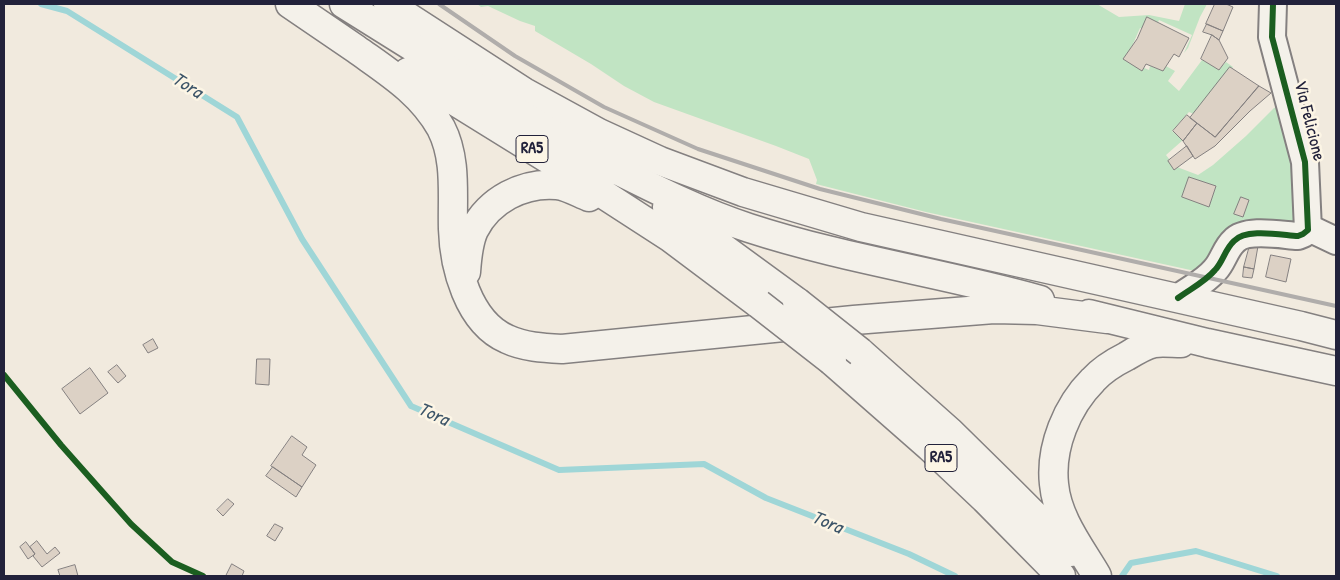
<!DOCTYPE html>
<style>
body{margin:0}
#map{position:relative;width:1340px;height:580px;overflow:hidden;background:#f1eade;font-family:"Patrick Hand",sans-serif}
canvas{display:block}
.frame{position:absolute;inset:0;border:5px solid #22223b;pointer-events:none}
</style>
<div id="map">
<canvas width="1340" height="580"></canvas>
<div class="frame"></div>
</div>
<script>
const ctx = document.querySelector('canvas').getContext('2d');
ctx.lineJoin = 'round';
function fill(path, color) {
  ctx.fillStyle = color;
  ctx.fill(path, 'evenodd');
}
function strokePath(path, color, width, dash) {
  ctx.strokeStyle = color;
  ctx.lineWidth = width;
  ctx.lineCap = dash ? 'butt' : 'round';
  ctx.setLineDash(dash || []);
  ctx.stroke(path);
}
function write(font, color, halo, rows, align = 'center') {
  ctx.font = font + ' "Patrick Hand",sans-serif';
  ctx.lineWidth = 5;
  ctx.setLineDash([]);
  ctx.textBaseline = 'middle';
  ctx.strokeStyle = halo;
  ctx.fillStyle = color;
  for (const [text, x, y, turn = 0] of rows) {
    ctx.save();
    ctx.translate(x, y);
    ctx.rotate((+turn || 0) * Math.PI / 180);
    ctx.textAlign = isNaN(turn) ? turn : align;
    if (halo) ctx.strokeText(text, 0, 0);
    ctx.fillText(text, 0, 0);
    ctx.restore();
  }
}
fill(new Path2D(`
 M477 4H1097L1119 17 1149 15 1179 21 1185 4H1207L1200 17 1188 48 1184 53 1192 35 1159 20 1153 34 1140 28 1126 60 1149 70 1150 66 1161 70 1164 65 1175 71 1168 81 1179 91 1202 60 1219 69 1226 62 1233 67 1194 114 1189 112 1172 131 1183 140 1166 155 1176 168 1177 167 1198 175 1213 165 1246 136 1274 108 1280 106 1307 227 1250 228 1204 273 926 212 816 184 817 180 809 159 776 146 654 102 624 86 591 64 535 31V26L520 21 488 6 481 7Z`), '#c1e4c3');
strokePath(new Path2D(`
 M41 4 67 11 237 117 302 239 411 406 559 470 704 464 766 498 909 554 955 576
 M1122 576 1131 563 1196 551 1277 576`), '#9fd6d7', 6);
const building = new Path2D(`
 M1215 4H1226L1233 7 1223 31 1206 24Z
 M1147 17 1189 38 1179 57 1174 54 1163 71 1146 64 1142 71 1123 59 1137 39Z
 M1207 24 1223 31 1219 40 1212 35 1203 32Z
 M1212 35 1219 40 1228 58 1219 70 1201 59Z
 M1230 67 1259 86 1215 137 1190 118Z
 M1259 86 1271 93 1250 111 1215 146 1195 159 1183 141 1197 123 1215 137Z
 M1187 115 1197 123 1183 141 1173 131Z
 M1187 146 1193 156 1174 170 1168 161Z
 M1189 177 1216 186 1209 207 1182 197Z
 M1241 197 1249 200 1243 217 1234 214Z
 M1250 245 1258 246 1254 269 1244 267Z
 M1271 255 1291 259 1286 282 1266 277Z
 M1244 267 1254 269 1252 278 1243 277Z
 M153 339 158 348 148 353 143 345Z
 M257 359H270L269 385 256 384Z
 M117 365 126 376 118 383 108 372Z
 M90 368 108 393 80 414 62 389Z
 M292 436 307 447 302 455 316 465 302 487 271 466Z
 M273 467 302 487 296 497 266 476Z
 M228 499 234 504 223 516 217 510Z
 M275 524 283 528 275 541 267 536Z
 M37 541 47 554 55 547 60 553 42 567 33 556 35 554 30 547Z
 M26 542 35 554 28 559 20 547Z
 M232 564 244 571 242 576H226Z
 M75 565 78 576H60L58 570Z`);
fill(building, '#dcd1c5');
strokePath(building, '#848080', 1);
const minor = new Path2D(`
 M1308 230 1315 231 1336 241
 M1178 298C1190 289 1205 282 1215 270 1223 262 1225 249 1234 241 1246 228 1281 235 1298 236L1303 234 1308 230 1305 162 1272 37 1273 4`);
const major = new Path2D(`
 M388 4 524 92 599 133 660 161 743 192 861 227 1301 326 1336 335`);
const highway = new Path2D(`
 M290 4C312 19 334 34 356 49 388 72 421 92 441 128 457 159 452 195 453 229 454 266 468 322 507 339 524 347 543 348 562 349L854 320 994 309 1037 310 1107 319
 M344 4 608 169
 M408 72 563 168 671 238 759 304
 M593 158C643 183 696 211 749 228 844 259 944 273 1040 300
 M667 207 797 302
 M466 272C467 258 468 243 474 230 489 200 523 182 557 185 567 186 579 193 589 197
 M1089 314 1207 343 1336 371
 M860 352 950 432 1009 490 1071 552
 M832 361 930 447 985 499 1061 576
 M1097 576C1080 547 1057 518 1054 484 1050 447 1067 406 1093 380 1102 370 1115 362 1127 356 1135 351 1145 345 1154 343 1162 342 1173 343 1181 343`);
strokePath(minor, '#848080', 30);
strokePath(major, '#848080', 31);
strokePath(highway, '#848080', 31);
strokePath(minor, '#f4f1ea', 26);
strokePath(major, '#f4f1ea', 28);
strokePath(highway, '#f4f1ea', 28);
strokePath(new Path2D(`
 M439 4 515 56 604 107 698 149 820 189 941 219 1336 306`), '#b0adab', 4);
const highwayBridge = new Path2D(`
 M797 302 860 352
 M759 304 832 361`);
strokePath(highwayBridge, '#848080', 31, []);
strokePath(highwayBridge, '#f4f1ea', 28);
strokePath(new Path2D(`
 M1178 298C1190 289 1205 282 1215 270 1223 262 1225 249 1234 241 1246 228 1281 235 1298 236L1303 234 1308 230 1305 162 1272 37 1273 4
 M4 375 61 445 131 524 172 562 203 576`), '#1b5e20', 6);
for (const [x, y, w] of [
 [532,149,32],
 [941,458,32]
]) {
  const box = new Path2D();
  box.roundRect(x - w / 2, y - 13.5, w, 27, 4);
  ctx.fillStyle = '#fcf5e5';
  ctx.fill(box);
  strokePath(box, '#22223b', 1);
}
write('bold 16px', '#22223b', null, [
 ["RA5",532,149],
 ["RA5",941,458]
]);
write('18px', '#22223b', '#fcf5e5', [
 ["Via Felicione",1309,121,76]
]);
write('italic 19px', '#3d5569', '#fcf5e5', [
 ["Tora",187,86,32],
 ["Tora",433,415,24],
 ["Tora",827,523,23]
]);
</script>
